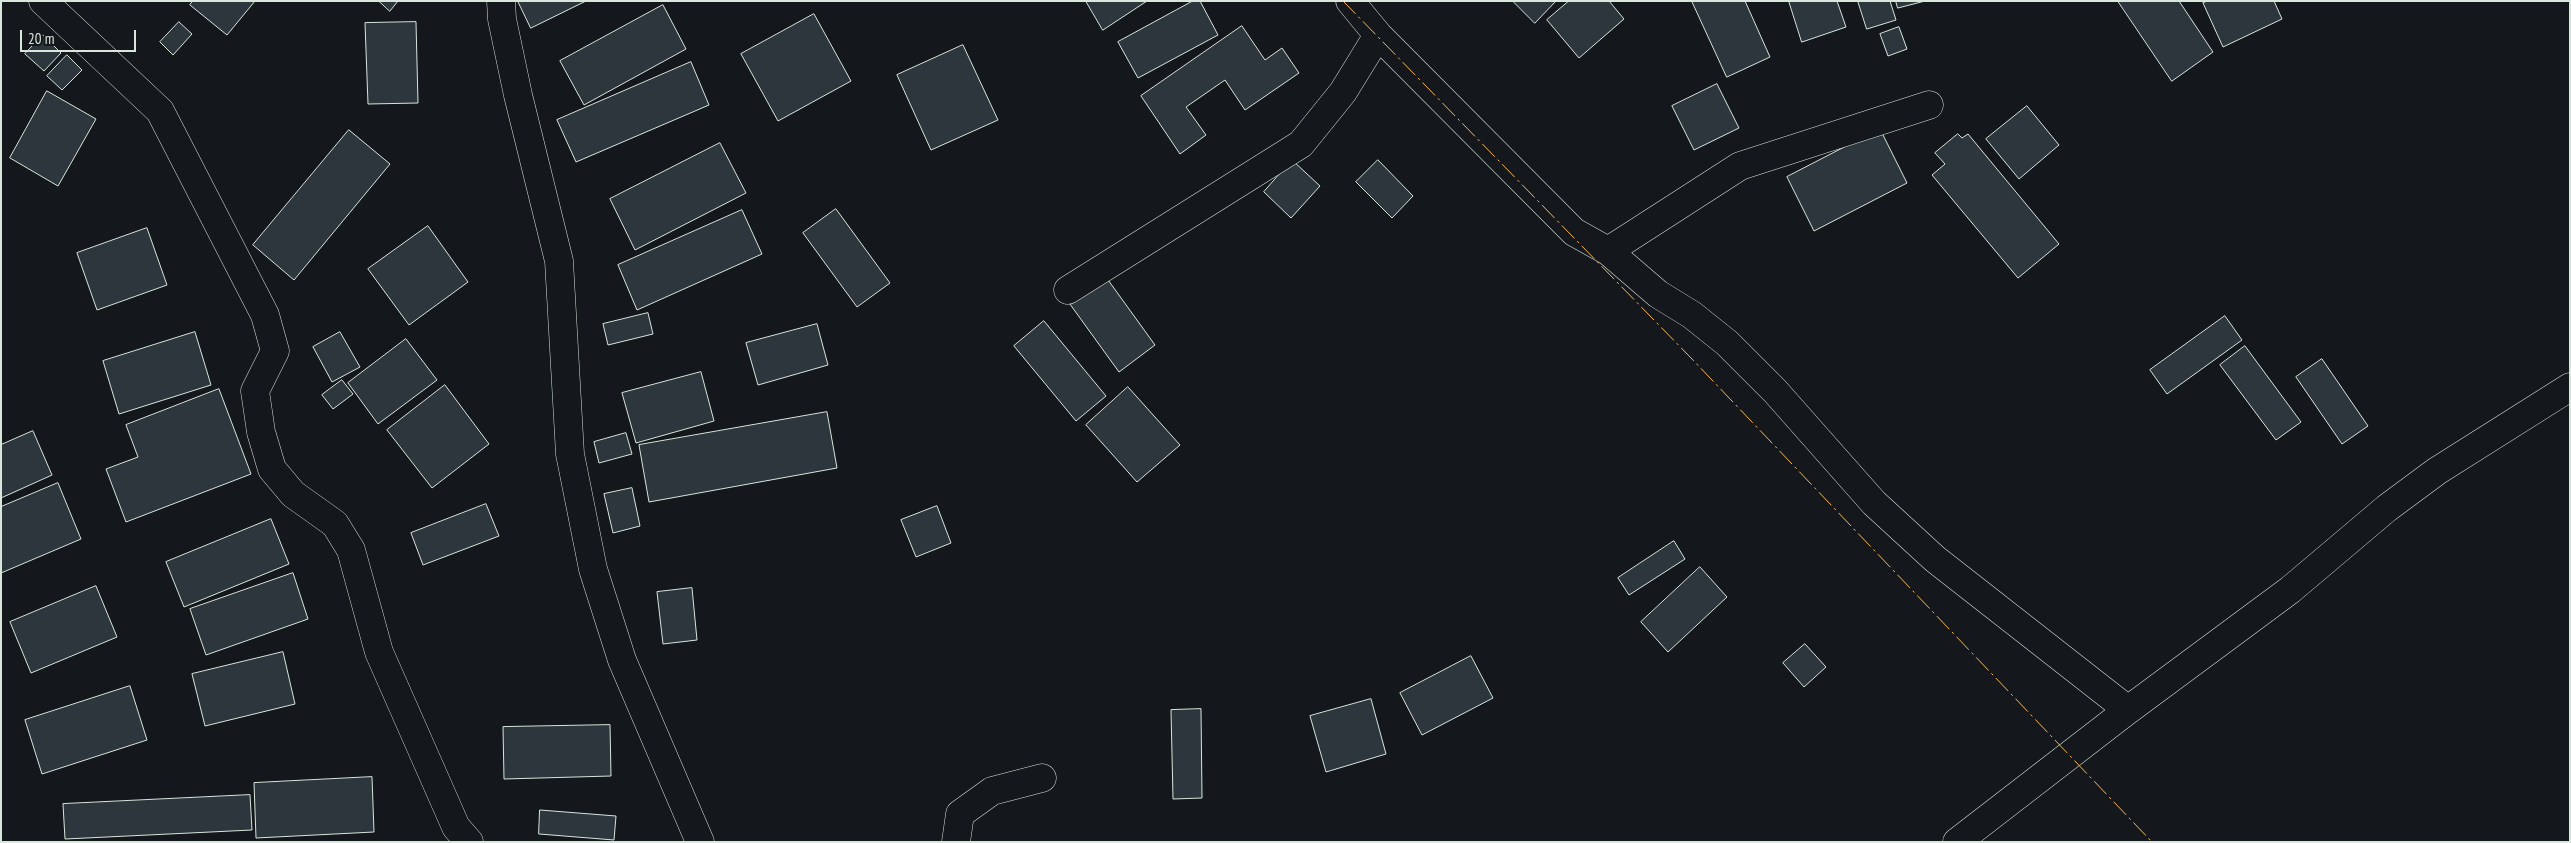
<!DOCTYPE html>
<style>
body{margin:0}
#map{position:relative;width:2571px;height:843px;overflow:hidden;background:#14181c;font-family:"PT Sans Narrow",sans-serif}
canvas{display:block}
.frame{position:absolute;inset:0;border:2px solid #d8e6dc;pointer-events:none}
.scale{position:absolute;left:20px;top:30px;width:116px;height:22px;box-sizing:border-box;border:2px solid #d8e6dc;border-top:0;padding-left:6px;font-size:15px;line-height:18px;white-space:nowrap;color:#d8e6dc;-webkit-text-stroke:4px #14181c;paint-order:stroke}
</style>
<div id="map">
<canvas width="2571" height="843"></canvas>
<div class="frame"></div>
<div class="scale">20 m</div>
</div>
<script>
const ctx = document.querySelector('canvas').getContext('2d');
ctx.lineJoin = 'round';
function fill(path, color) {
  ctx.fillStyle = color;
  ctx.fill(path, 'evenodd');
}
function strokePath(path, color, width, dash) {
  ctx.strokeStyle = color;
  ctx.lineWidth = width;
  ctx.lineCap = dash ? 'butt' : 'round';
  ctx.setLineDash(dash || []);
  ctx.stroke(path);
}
const building = new Path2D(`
 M193 1H255L227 35 190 5Z
 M379 1H398L390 11Z
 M518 1H586L531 28Z
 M1086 1H1147L1103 30Z
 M1193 1H1200L1218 35 1138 78 1118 42Z
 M1513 1H1556L1535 23Z
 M1569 1H1609L1624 19 1579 58 1547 20Z
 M1692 1H1745L1770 57 1727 77Z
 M1789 1H1837L1846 27 1802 42Z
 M1858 1H1890L1896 20 1867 29Z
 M1896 1H1925L1898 8Z
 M2118 1H2179L2213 52 2172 81Z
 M2208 1H2274L2282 19 2223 47 2203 3Z
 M663 5 686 49 584 105 560 61Z
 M814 14 851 81 778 121 741 54Z
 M179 22 192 34 173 55 160 42Z
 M416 22 418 103 368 104 365 23Z
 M1242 26 1265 60 1282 48 1299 73 1245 110 1225 80 1186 107 1206 135 1180 154 1141 96Z
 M1899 27 1907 49 1888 56 1880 34Z
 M43 35 61 53 44 71 25 54Z
 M963 45 998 120 931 150 897 75Z
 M67 55 82 70 62 90 47 76Z
 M691 62 709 105 576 162 557 120Z
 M1717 84 1739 128 1694 150 1672 106Z
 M47 91 96 119 58 186 10 158Z
 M2027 106 2059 145 2019 179 1986 139Z
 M1880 129 1907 183 1814 231 1787 177Z
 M349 130 390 164 294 280 253 245Z
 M1958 134 1962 138 1968 134 2059 244 2018 278 1932 175 1945 164 1935 153Z
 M720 143 746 193 635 250 610 199Z
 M1292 160 1320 186 1291 218 1264 192Z
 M1378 160 1413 196 1392 218 1356 182Z
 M836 209 890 283 857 307 803 233Z
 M742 210 762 254 637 310 618 265Z
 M428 226 468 282 409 325 368 269Z
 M147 228 167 285 97 310 77 253Z
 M1103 273 1155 345 1119 372 1067 300Z
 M648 313 653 334 608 345 603 324Z
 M2225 316 2242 340 2167 394 2150 370Z
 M1044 321 1106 396 1076 421 1014 346Z
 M817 324 828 365 758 385 746 343Z
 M195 332 211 385 119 414 103 361Z
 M340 332 360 367 332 382 313 347Z
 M406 339 437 380 378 424 348 383Z
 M2245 346 2301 422 2276 440 2220 365Z
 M2322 359 2368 426 2342 444 2296 377Z
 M701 372 714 421 636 443 622 393Z
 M342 380 353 394 333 409 322 395Z
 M445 385 489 444 432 488 387 430Z
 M1128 387 1180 445 1137 482 1086 425Z
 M219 389 251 474 126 522 106 469 138 457 126 425Z
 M827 412 837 468 649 502 639 445Z
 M33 431 52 475 1 498V445Z
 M626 433 632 454 599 463 594 442Z
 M58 483 81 539 1 573V507Z
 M632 488 640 526 613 533 604 494Z
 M486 504 499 536 423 565 411 533Z
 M937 506 951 543 916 557 901 520Z
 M271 519 289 564 184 607 166 562Z
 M1674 541 1685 559 1629 595 1618 578Z
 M1700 567 1727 597 1668 652 1641 622Z
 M293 573 308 619 206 655 190 609Z
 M96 586 117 637 31 673 10 622Z
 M692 588 697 640 663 644 657 592Z
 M1805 644 1826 667 1804 687 1783 663Z
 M283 652 295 704 205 726 192 674Z
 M1471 656 1493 698 1422 735 1400 693Z
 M130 686 147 740 42 774 25 720Z
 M1371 699 1386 754 1326 772 1310 716Z
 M1201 709 1202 798 1173 799 1171 710Z
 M610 725 611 776 504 779 503 727Z
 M372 777 374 832 256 838 254 783Z
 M250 795 252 830 65 839 63 804Z
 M540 810 616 816 614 840 539 834Z`);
fill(building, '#2c363c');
strokePath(building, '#d8e6dc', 1);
const minor = new Path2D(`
 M43 1 160 111 265 315 275 351 255 391 261 432 272 469 293 494 335 524 351 550 379 652 456 827 469 842
 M501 1 502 19 518 95 559 261 570 454 593 569 622 660 700 842
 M1350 1 1378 35 1574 232 1608 251 1658 294 1692 315 1727 343 1775 391 1874 503 1935 559 2128 710 2290 590 2387 508 2437 471 2570 387
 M1608 251 1740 166 1929 105
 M1068 290 1301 144 1343 92 1378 35
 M956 842 960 814 992 791 1042 778
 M1957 842 2128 710`);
strokePath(minor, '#d8e6dc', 29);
strokePath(minor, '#14181c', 28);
strokePath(new Path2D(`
 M1343 1 1692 359 2152 842`), '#ffb74d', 1, [18, 4, 2.5, 4]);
</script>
